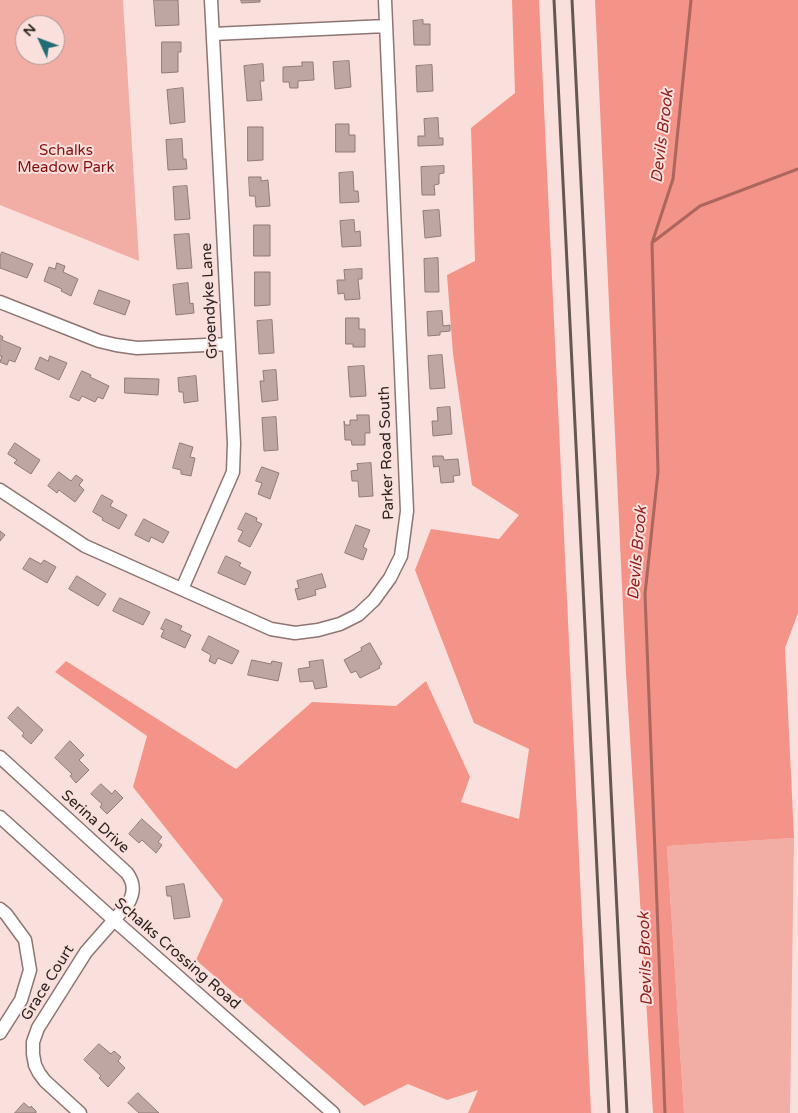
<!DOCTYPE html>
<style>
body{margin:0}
#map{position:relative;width:798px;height:1113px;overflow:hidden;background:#fae0dc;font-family:"Varela Round",sans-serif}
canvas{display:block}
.north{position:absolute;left:15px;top:15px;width:50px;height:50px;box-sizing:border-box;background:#fae0dc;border:1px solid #a89592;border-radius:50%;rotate:313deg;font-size:14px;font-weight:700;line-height:20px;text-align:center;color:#2d2422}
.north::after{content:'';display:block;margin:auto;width:18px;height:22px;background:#226c75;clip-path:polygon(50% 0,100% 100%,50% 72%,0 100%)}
</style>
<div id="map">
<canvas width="798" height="1113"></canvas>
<div class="north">N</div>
</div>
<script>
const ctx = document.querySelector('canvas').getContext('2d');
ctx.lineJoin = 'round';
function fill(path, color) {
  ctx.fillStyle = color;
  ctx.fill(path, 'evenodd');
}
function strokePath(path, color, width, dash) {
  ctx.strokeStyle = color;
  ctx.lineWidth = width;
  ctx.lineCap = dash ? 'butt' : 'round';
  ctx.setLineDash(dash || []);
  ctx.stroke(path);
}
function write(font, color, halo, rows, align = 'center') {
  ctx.font = font + ' "Varela Round",sans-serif';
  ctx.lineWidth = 4;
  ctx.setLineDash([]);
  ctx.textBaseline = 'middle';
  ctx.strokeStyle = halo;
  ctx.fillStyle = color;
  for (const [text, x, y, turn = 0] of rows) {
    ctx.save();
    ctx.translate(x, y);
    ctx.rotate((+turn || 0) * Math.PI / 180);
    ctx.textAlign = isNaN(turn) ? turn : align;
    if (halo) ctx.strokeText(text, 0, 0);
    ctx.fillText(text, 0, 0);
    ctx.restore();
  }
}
fill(new Path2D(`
 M0 0H123L139 261 0 205ZM25 25H55V55H25Z
 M794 838 790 1113H684L667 846Z`), '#f2ada4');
fill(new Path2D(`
 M512 0H539L591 1113H468L478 1090 447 1100 408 1084 364 1106 196 960 223 900 133 787 147 736 55 672 66 661 236 769 312 702 396 706 426 681 470 777 461 802 519 819 529 749 474 723 415 570 431 529 499 539 519 515 472 485 453 354 447 275 475 261 471 128 515 93Z
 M595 0H798V613L785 648 794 838 667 846 684 1113H653L626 673Z`), '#f49388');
strokePath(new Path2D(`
 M653 242 700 206 798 169
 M665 1113 645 594 658 472 652 243 673 179 691 0`), '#ab665e', 3);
const building = new Path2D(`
 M154 0H178L179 25 156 26Z
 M241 0H260V2L242 3Z
 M423 20V24H430V45H414L413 21Z
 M162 42H181V52H178V72L162 73Z
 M349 61 351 87 335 89 333 62Z
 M302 62H313L314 80 298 81V88H290L289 82H283V67L302 66Z
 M263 64 264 81H260L262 100 247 101 244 66Z
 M432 65 433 91 417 92 416 66Z
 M183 88 185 122 170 124 167 90Z
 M438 118 439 138H443V145L418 146V136H425L424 119Z
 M336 124H349V135H355V152H336Z
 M248 127H263V160L248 161Z
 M182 139 183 159H186L187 169 168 170 166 140Z
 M444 166V173L439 174V184L434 185 435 195H422L421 167Z
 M353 172 354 191H358L359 202 340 203 339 173Z
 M249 177H261V181L268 180 270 206 256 207 255 196H250Z
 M187 186 190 219 175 220 173 187Z
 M439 210 441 236 425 238 423 211Z
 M354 220 355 232 360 231 361 246 342 247 340 221Z
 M254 225H270V256H254Z
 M189 234 192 268 177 269 174 235Z
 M2 252 33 264 27 278 0 268V257Z
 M438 258 439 292H425L424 259Z
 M57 263 65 266 63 272 78 279 71 296 61 291 62 289 44 281 49 267 55 269Z
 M362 269V279H358L360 299 345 300 344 293 338 294 337 280H345L344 270Z
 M255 272H270V305L255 306Z
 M188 283 190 304 193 303 194 313 176 315 173 285Z
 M99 290 130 301 125 315 94 304Z
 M442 311 443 326 450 325V331L440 332V335L428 336 427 312Z
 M346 318H359V329H365V347H353V344H346Z
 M272 320 274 353 259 354 257 321Z
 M0 335 3 337 2 340 21 348 15 362 9 360 7 365 0 362 2 356H0Z
 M442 355 445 388 430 389 428 356Z
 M50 356 67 363 59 380 35 369 40 357 48 361Z
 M364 366 366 396 350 397 348 367Z
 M276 370 278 400 262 402 260 381H264L263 371Z
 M82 371 91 375 90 377 109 386 103 399 98 397 95 402 82 396 79 401 70 397Z
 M196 376 198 401 184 403 183 392H179L178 378Z
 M125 378 159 379 158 395 125 393Z
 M450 407 452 434 433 436 432 421H438L437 408Z
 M357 415H369L370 433H365V445H352L351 440H345L344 421 345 425H350V420H357Z
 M276 417 278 450 264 451 262 418Z
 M15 443 40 460 31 474 14 463 17 460 8 454Z
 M180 443 193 447 190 457 195 458 191 476 181 474V470L173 468Z
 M433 456H443L444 460 458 459 460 475 453 476 454 482 441 483 439 466 434 467Z
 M371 463 373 496 359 497 358 481H352L351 471 358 470 357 464Z
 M262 467 279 473 270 499 258 494 262 483 256 481Z
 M59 472 71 481 76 475 83 480 79 485 84 490 75 502 59 490 57 493 48 486Z
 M102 495 113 501 110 506 127 515 119 529 102 520 103 518 93 512Z
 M246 513 257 518 256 521 262 524 250 547 238 541 243 531 238 529Z
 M144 519 169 532 163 543 151 537 149 542 135 535Z
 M356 525 370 530 363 547 367 549 363 560 345 553Z
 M0 531 5 535 0 541Z
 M226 556 241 563 239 566 251 572 245 585 218 573Z
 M30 558 41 564 44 560 56 567 47 583 23 569Z
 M322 574 326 587 315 590 316 595 298 600 295 589 299 588 297 581Z
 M77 576 106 594 98 606 69 589Z
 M120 598 150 612 143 625 113 611Z
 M166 619 182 626 180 630 191 635 185 648 161 637 164 630 161 629Z
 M209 636 239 651 232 664 218 658 215 664 209 661 211 655 202 650Z
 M370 643 382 664 379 666 380 668 360 678 356 671 351 673 344 660 362 650 361 648Z
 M252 660 271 664 272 661 282 663 278 681 248 675Z
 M323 660 327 687 315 689 313 681 300 682 298 669 310 667 309 662Z
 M18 707 43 730 31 744 22 736 24 733 8 718Z
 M70 741 84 755 79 760 89 770 76 783 70 776 72 774 55 758Z
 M101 784 112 794 115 790 123 798 107 814 100 807 102 804 91 794Z
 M142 819 162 837 158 842 162 845 156 853 142 840 139 843 129 834Z
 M184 884 190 917 174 919 171 896H167L166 887Z
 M99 1044 111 1054 114 1051 121 1057 118 1061 125 1068 108 1087 99 1078 101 1076 84 1060Z
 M138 1093 159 1113H139L128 1103Z
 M24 1103 30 1108 31 1106 36 1111V1113H15Z`);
fill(building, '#bea6a2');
strokePath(building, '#927b77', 1);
const minor = new Path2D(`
 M213 34 386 26
 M0 302 99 341 116 345 137 348 229 344
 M0 490 85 546 271 629 295 633 318 630 340 624 358 615 374 600 390 578 401 556 407 511 385 0
 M182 589 233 472 234 443 211 0
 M0 757 127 873C135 884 134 893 128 904L86 952 38 1028 33 1042V1054L35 1065 39 1073 45 1081 80 1113
 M0 817 114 920 333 1113
 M0 909 6 914 25 940 30 970 21 1000 0 1033`);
strokePath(minor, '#8c7572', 15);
strokePath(minor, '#fff', 12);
strokePath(new Path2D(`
 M554 0 609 1113
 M572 0 627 1113`), '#655755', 3);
write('15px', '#820f10', '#fae0dc', [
 ["Schalks",66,151],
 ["Meadow Park",66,168]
]);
write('15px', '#2d2422', '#fae0dc', [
 ["Groendyke Lane",210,301,-93],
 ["Parker Road South",387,453,-92],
 ["Serina Drive",95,822,42],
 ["Schalks Crossing Road",177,954,41],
 ["Grace Court",48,983,-58]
]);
write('italic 16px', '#90201d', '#fae0dc', [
 ["Devils Brook",663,136,-83],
 ["Devils Brook",638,553,-85],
 ["Devils Brook",646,959,-92]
]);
</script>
